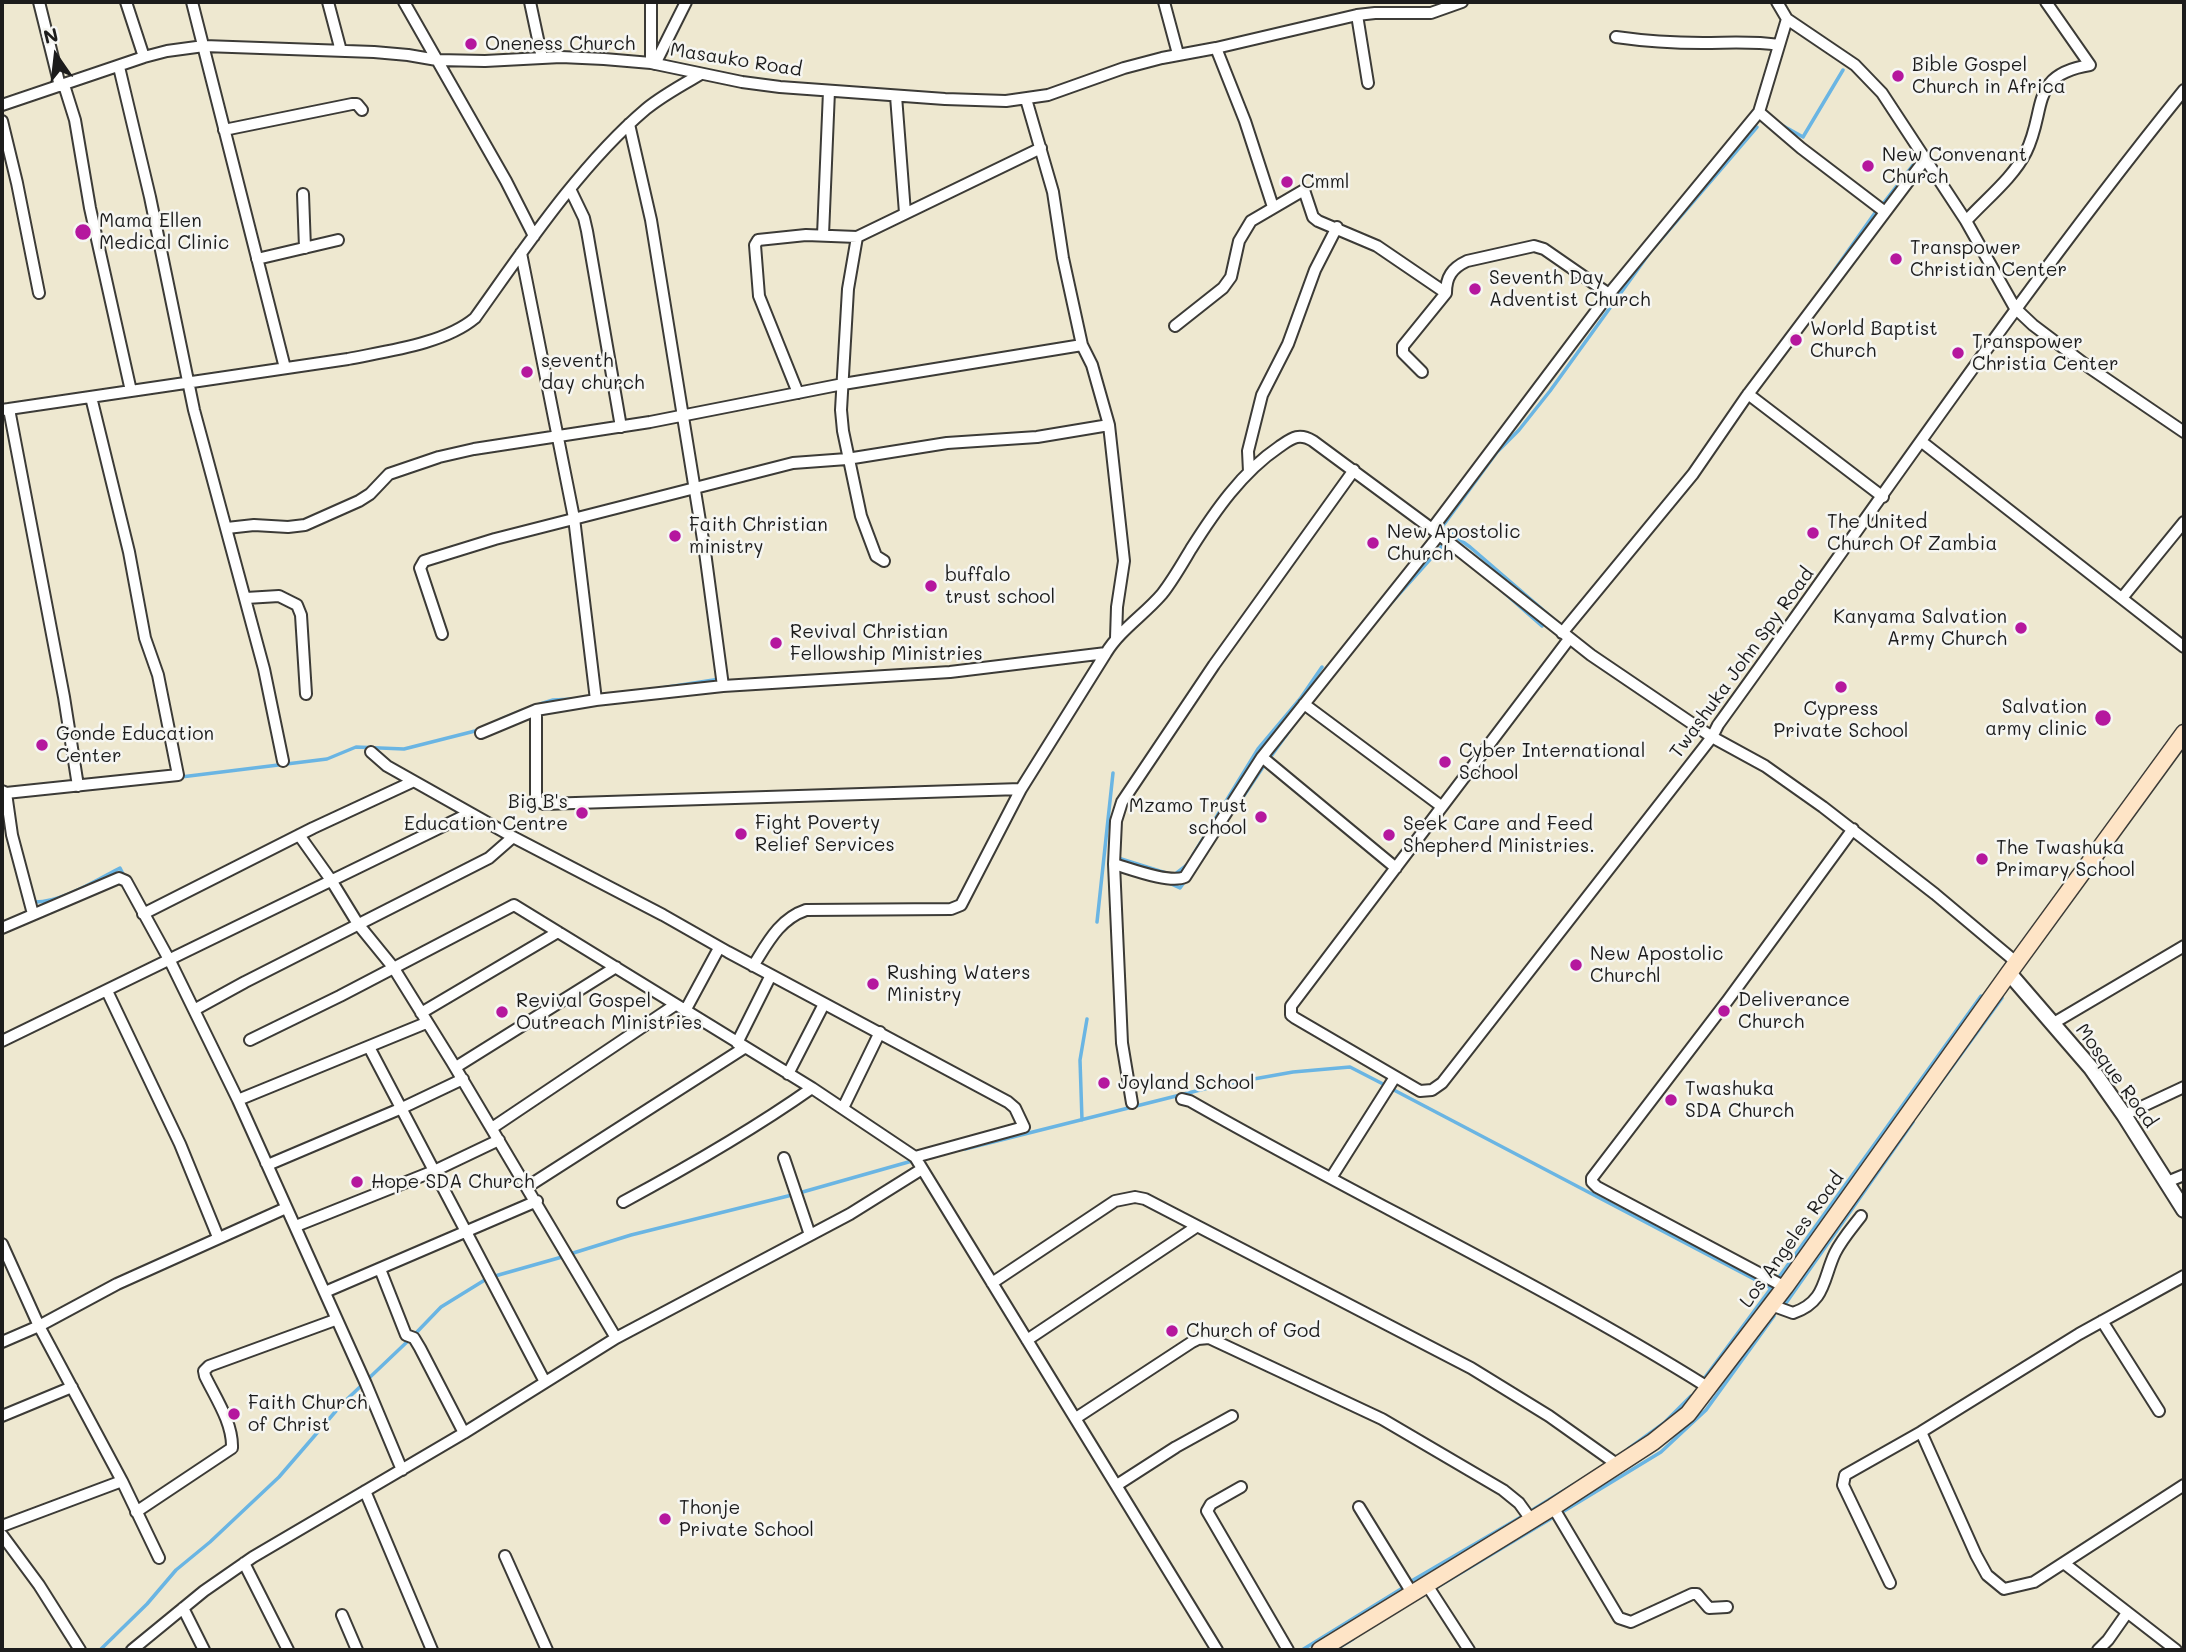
<!DOCTYPE html>
<style>
body{margin:0}
#map{position:relative;width:2186px;height:1652px;overflow:hidden;background:#eee8d0;font-family:Mali,sans-serif}
canvas{display:block}
.frame{position:absolute;inset:0;border:4px solid #1c1c1c;pointer-events:none}
.north{position:absolute;left:21px;top:21px;width:70px;height:70px;-webkit-text-stroke:5px #f6f6f2;paint-order:stroke;rotate:346deg;font-size:19px;font-weight:700;line-height:28px;text-align:center;color:#1c1c1c}
.north::after{content:'';display:block;margin:auto;width:24px;height:32px;background:#1c1c1c;clip-path:polygon(50% 0,100% 100%,50% 72%,0 100%)}
</style>
<div id="map">
<canvas width="2186" height="1652"></canvas>
<div class="frame"></div>
<div class="north">N</div>
</div>
<script>
const ctx = document.querySelector('canvas').getContext('2d');
ctx.lineJoin = 'round';
function strokePath(path, color, width, dash) {
  ctx.strokeStyle = color;
  ctx.lineWidth = width;
  ctx.lineCap = dash ? 'butt' : 'round';
  ctx.setLineDash(dash || []);
  ctx.stroke(path);
}
function write(font, color, halo, rows, align = 'center') {
  ctx.font = font + ' Mali,sans-serif';
  ctx.lineWidth = 5;
  ctx.setLineDash([]);
  ctx.textBaseline = 'middle';
  ctx.strokeStyle = halo;
  ctx.fillStyle = color;
  for (const [text, x, y, turn = 0] of rows) {
    ctx.save();
    ctx.translate(x, y);
    ctx.rotate((+turn || 0) * Math.PI / 180);
    ctx.textAlign = isNaN(turn) ? turn : align;
    if (halo) ctx.strokeText(text, 0, 0);
    ctx.fillText(text, 0, 0);
    ctx.restore();
  }
}
strokePath(new Path2D(`
 M1778 123 1803 137 1843 70
 M1882 205 1913 165
 M1831 275 1877 210
 M1501 590 1542 626
 M1392 602 1442 546 1447 545
 M1557 622 1470 547 1442 527 1497 452 1519 430 1550 391 1651 251 1757 127
 M661 688 720 679
 M540 704 553 700 574 699
 M501 719 523 710
 M1269 759 1298 719
 M181 777 327 759 356 747 404 749 479 730
 M1237 806 1265 764
 M1193 855 1258 749 1300 699 1322 667
 M1118 858 1166 873
 M1174 875 1187 865
 M1169 883 1180 888 1185 881
 M32 902C59 904 95 881 120 868L124 876
 M1097 922 1113 773
 M1392 1089 1771 1288
 M1917 1115 2002 998
 M1082 1120 1080 1060 1087 1019
 M965 1149 1220 1085 1293 1072 1350 1067 1383 1084
 M799 1193 912 1161
 M570 1254 631 1235 792 1195
 M495 1276 562 1257
 M1777 1280 1981 996
 M1786 1303 1913 1122
 M415 1334 441 1307 488 1278
 M367 1380 409 1340
 M1703 1380 1772 1287
 M1628 1449 1664 1423 1691 1396
 M1564 1511 1661 1452 1706 1410 1774 1316
 M1529 1512 1573 1485
 M1408 1583 1521 1517
 M1434 1589 1552 1518
 M100 1650 147 1604 176 1570 210 1542 279 1477 342 1404 363 1384
 M1302 1650 1401 1589
 M1335 1650 1353 1639`), '#6ab5e3', 3.5);
const minor = new Path2D(`
 M39 2 60 86
 M126 2 144 57
 M192 2 285 368
 M328 2 341 51
 M404 2 506 181 534 236
 M530 2 542 58
 M651 2V63
 M1164 2 1178 54
 M1777 2 1787 19 1855 65 1882 93 1966 221 2015 308 2033 325 2090 368 2184 432
 M1357 15 1368 83
 M1616 37C1644 41 1674 43 1703 43 1729 43 1752 41 1779 45
 M1216 48 1245 121 1273 207
 M655 64 686 2
 M119 67 150 197 194 410 264 669 283 761
 M64 85 75 120 90 208 131 391
 M896 96 905 213
 M1026 99 1053 192 1063 258 1082 345 1092 365 1109 425 1124 561 1117 607 1116 638
 M2 105 144 57 167 51 204 46 374 52 408 55 437 60 485 61 561 57 604 59 651 63 742 82 780 87 945 99 1006 101 1048 95 1124 68 1162 58 1216 48 1357 15 1375 13H1431L1462 2
 M1759 112 1801 148 1885 212
 M2 121 17 183 39 293
 M629 124 651 220 705 552 723 686
 M224 130 352 104H357L362 110
 M571 191 584 218 587 231 621 427
 M303 194 305 248
 M1966 221C1986 199 2013 178 2026 152 2047 110 2028 75 2090 65L2046 2
 M823 235 829 91
 M857 237 848 289 841 410 843 431 861 516 876 556 884 561
 M521 253 574 518 596 700
 M257 259 338 240
 M1175 326 1223 288 1231 277 1239 241 1251 221 1304 190 1313 217 1318 221 1377 246 1446 293
 M1422 372 1403 353V346L1446 293C1446 277 1452 268 1467 261L1534 246 1544 249 1609 294
 M798 393 759 296 755 245 758 240 806 235 857 237 1041 148
 M1748 394 1883 497
 M9 409 64 697 78 786
 M2 410 348 359C387 351 444 344 475 318 525 248 580 165 646 109 663 95 682 85 701 74
 M1922 442 2184 647
 M1354 470 1214 665 1122 802 1116 821 1114 864C1131 869 1170 884 1185 877L1262 757 1439 535
 M1249 472 1248 451 1262 395 1288 344 1315 270 1337 227
 M227 528 254 525 288 527 305 525 359 501 370 494 389 474 439 457 474 449 650 422 843 384 1082 345
 M1432 529 1609 294 1759 112 1787 19
 M246 598 279 596 297 605 301 615 306 694
 M2122 598 2184 522
 M1562 633 1693 474 1746 397 1926 158
 M442 634 420 568 424 561 495 539 793 463 847 459 947 443 1037 437 1109 425
 M1569 639 1291 1006V1015L1295 1018 1420 1091 1432 1090 1442 1083 1712 737 1718 725C1872 513 2019 294 2184 90
 M1304 704 1441 806
 M536 710V797L537 801 544 804 1021 789
 M481 733 536 710 596 700 723 686 950 672 1106 653C1120 630 1144 615 1162 594 1173 580 1182 564 1191 549 1215 511 1242 472 1279 447 1291 439 1298 432 1313 441L1432 529 1591 655 1712 737 1765 766 1823 807 1935 894 2016 962
 M371 752 387 766 513 837 663 915 728 952 1008 1102 1015 1108 1024 1127 915 1157
 M1262 757 1396 868
 M2 791 6 793 178 775 158 675 145 638 129 552 91 397
 M6 793 12 835 33 914
 M299 835 331 880 358 924 393 967 452 1062 616 1338
 M1114 864 1122 1043 1132 1103
 M143 914 313 828 412 782
 M2 928 119 878 126 881 171 963 238 1100 366 1384 402 1470
 M753 966C767 944 779 919 806 910L951 909 961 905 1021 789 1106 653
 M107 991 180 1144 218 1237
 M194 1010 245 982 489 858 513 837
 M685 1011 719 948
 M421 1013 558 932
 M2052 1024 2184 946
 M250 1040 340 996 514 905 812 1088 915 1157 1217 1650
 M2 1041 470 813
 M737 1043 771 975
 M369 1047 545 1382
 M456 1067 616 967
 M788 1074 824 1004
 M1182 1099 1190 1101C1361 1199 1541 1283 1709 1388
 M238 1100 426 1023
 M843 1108 880 1032
 M2124 1115 2184 1087
 M492 1128 675 1005
 M784 1158 810 1235
 M266 1163 270 1164 402 1108 463 1079
 M1331 1178 1395 1077
 M2167 1182 2184 1175
 M527 1187 744 1048
 M623 1202C688 1167 751 1131 812 1088
 M296 1226 434 1171 499 1140
 M2 1244 39 1326 122 1481 159 1558
 M380 1269 406 1335 414 1338 420 1348 464 1433
 M992 1283 1115 1201 1135 1197 1145 1199 1471 1368 1549 1416 1618 1465
 M1785 1287 1597 1187 1592 1182V1178L1728 1000 1853 829
 M325 1292 537 1201
 M1771 1305 1793 1313C1826 1302 1823 1278 1835 1253 1842 1239 1852 1228 1861 1216
 M2102 1321 2159 1411
 M1027 1340 1196 1227
 M2 1342 39 1326 117 1284 286 1208
 M2 1416 72 1387
 M1076 1418 1192 1342 1198 1339 1209 1338 1382 1419 1503 1490 1519 1503 1532 1521
 M1921 1432 1976 1555 1987 1575 2004 1589 2034 1582 2184 1485
 M1117 1485 1176 1447 1232 1416
 M1241 1487 1211 1504 1207 1511 1288 1650
 M365 1491 432 1650
 M1359 1507 1412 1593
 M1553 1507 1619 1618 1631 1622 1692 1594H1697L1709 1608 1727 1607
 M136 1512 232 1448C233 1423 215 1397 205 1376L204 1371 209 1366 335 1320
 M2 1526 122 1481
 M2 1535 39 1585 80 1650
 M505 1556 547 1650
 M244 1563 288 1650
 M2065 1564 2176 1650
 M1890 1583 1843 1485 1845 1475 1921 1432 2079 1334 2184 1276
 M1427 1585 1469 1650
 M183 1608 204 1650
 M342 1615 357 1650
 M132 1650 204 1591 253 1557 464 1433 616 1338 850 1214 922 1169
 M2098 1650 2108 1640 2127 1613`);
const tertiary = new Path2D(`
 M2009 973 2091 1068 2124 1115 2184 1210`);
const secondary = new Path2D(`
 M1320 1650 1553 1507 1653 1442 1688 1414 1785 1287 2009 973 2184 733`);
strokePath(minor, '#3c3b37', 14);
strokePath(tertiary, '#3c3b37', 18);
strokePath(secondary, '#3c3b37', 19);
strokePath(minor, '#fff', 10);
strokePath(tertiary, '#fff', 14);
strokePath(secondary, '#fee4c6', 16);
for (const [x, y, r, color] of [
 [471,44,7,"#b5179e"],
 [1898,76,7,"#b5179e"],
 [1868,166,7,"#b5179e"],
 [1287,182,7,"#b5179e"],
 [83,232,9,"#b5179e"],
 [1896,259,7,"#b5179e"],
 [1475,289,7,"#b5179e"],
 [1796,340,7,"#b5179e"],
 [1958,353,7,"#b5179e"],
 [527,372,7,"#b5179e"],
 [1813,533,7,"#b5179e"],
 [675,536,7,"#b5179e"],
 [1373,543,7,"#b5179e"],
 [931,586,7,"#b5179e"],
 [2021,628,7,"#b5179e"],
 [776,643,7,"#b5179e"],
 [1841,687,7,"#b5179e"],
 [2103,718,9,"#b5179e"],
 [42,745,7,"#b5179e"],
 [1445,762,7,"#b5179e"],
 [582,813,7,"#b5179e"],
 [1261,817,7,"#b5179e"],
 [741,834,7,"#b5179e"],
 [1389,835,7,"#b5179e"],
 [1982,859,7,"#b5179e"],
 [1576,965,7,"#b5179e"],
 [873,984,7,"#b5179e"],
 [1724,1011,7,"#b5179e"],
 [502,1012,7,"#b5179e"],
 [1104,1083,7,"#b5179e"],
 [1671,1100,7,"#b5179e"],
 [357,1182,7,"#b5179e"],
 [1172,1331,7,"#b5179e"],
 [234,1414,7,"#b5179e"],
 [665,1519,7,"#b5179e"]
]) {
  const dot = new Path2D();
  dot.arc(x, y, r, 0, 2 * Math.PI);
  ctx.fillStyle = color;
  ctx.fill(dot);
  strokePath(dot, '#f6f6f2', 2.5);
}
write('19px', '#1c1c1c', '#f6f6f2', [
 ["Oneness Church",485,44],
 ["Bible Gospel",1912,65],
 ["Church in Africa",1912,87],
 ["New Convenant",1882,155],
 ["Church",1882,177],
 ["Cmml",1301,182],
 ["Mama Ellen",99,221],
 ["Medical Clinic",99,243],
 ["Transpower",1910,248],
 ["Christian Center",1910,270],
 ["Seventh Day",1489,278],
 ["Adventist Church",1489,300],
 ["World Baptist",1810,329],
 ["Church",1810,351],
 ["Transpower",1972,342],
 ["Christia Center",1972,364],
 ["seventh",541,361],
 ["day church",541,383],
 ["The United",1827,522],
 ["Church Of Zambia",1827,544],
 ["Faith Christian",689,525],
 ["ministry",689,547],
 ["New Apostolic",1387,532],
 ["Church",1387,554],
 ["buffalo",945,575],
 ["trust school",945,597],
 ["Kanyama Salvation",2007,617,"right"],
 ["Army Church",2007,639,"right"],
 ["Revival Christian",790,632],
 ["Fellowship Ministries",790,654],
 ["Salvation",2087,707,"right"],
 ["army clinic",2087,729,"right"],
 ["Cypress",1841,709,"center"],
 ["Private School",1841,731,"center"],
 ["Gonde Education",56,734],
 ["Center",56,756],
 ["Cyber International",1459,751],
 ["School",1459,773],
 ["Big B's",568,802,"right"],
 ["Education Centre",568,824,"right"],
 ["Mzamo Trust",1247,806,"right"],
 ["school",1247,828,"right"],
 ["Fight Poverty",755,823],
 ["Relief Services",755,845],
 ["Seek Care and Feed",1403,824],
 ["Shepherd Ministries.",1403,846],
 ["The Twashuka",1996,848],
 ["Primary School",1996,870],
 ["New Apostolic",1590,954],
 ["Churchl",1590,976],
 ["Rushing Waters",887,973],
 ["Ministry",887,995],
 ["Deliverance",1738,1000],
 ["Church",1738,1022],
 ["Revival Gospel",516,1001],
 ["Outreach Ministries",516,1023],
 ["Joyland School",1118,1083],
 ["Twashuka",1685,1089],
 ["SDA Church",1685,1111],
 ["Hope SDA Church",371,1182],
 ["Church of God",1186,1331],
 ["Faith Church",248,1403],
 ["of Christ",248,1425],
 ["Thonje",679,1508],
 ["Private School",679,1530]
], 'left');
write('19px', '#1c1c1c', '#f6f6f2', [
 ["Masauko Road",736,60,9],
 ["Twashuka John Spy Road",1742,663,-54],
 ["Mosque Road",2116,1076,54],
 ["Los Angeles Road",1792,1240,-54]
]);
</script>
